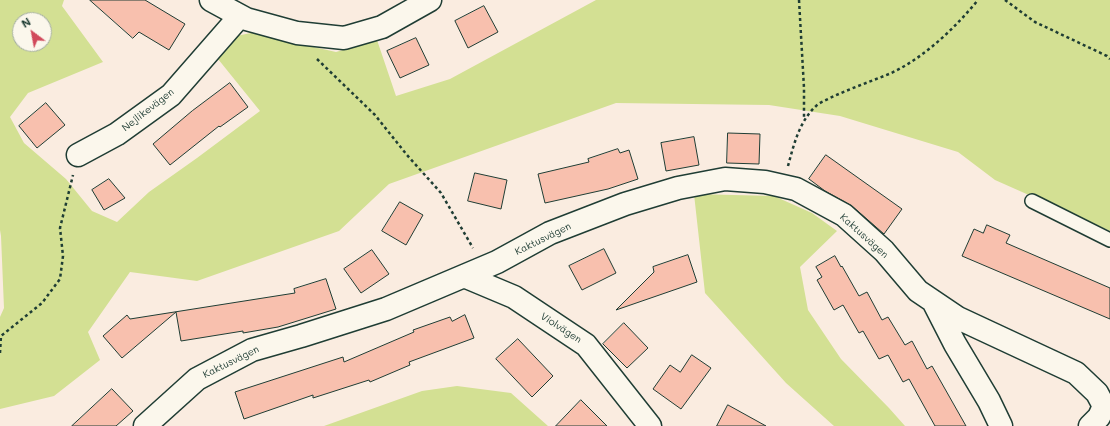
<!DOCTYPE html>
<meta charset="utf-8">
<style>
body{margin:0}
#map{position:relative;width:1110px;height:426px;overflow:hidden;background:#faece0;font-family:Mali,sans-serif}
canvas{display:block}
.north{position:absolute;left:12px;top:12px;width:40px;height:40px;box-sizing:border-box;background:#fbf7ec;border:1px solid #a3ada2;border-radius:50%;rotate:328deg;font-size:11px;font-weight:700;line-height:16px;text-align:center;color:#1f3d34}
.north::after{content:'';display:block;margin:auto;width:14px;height:18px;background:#d1495b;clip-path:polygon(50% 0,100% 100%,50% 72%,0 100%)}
</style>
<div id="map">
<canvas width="1110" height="426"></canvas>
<div class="north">N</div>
</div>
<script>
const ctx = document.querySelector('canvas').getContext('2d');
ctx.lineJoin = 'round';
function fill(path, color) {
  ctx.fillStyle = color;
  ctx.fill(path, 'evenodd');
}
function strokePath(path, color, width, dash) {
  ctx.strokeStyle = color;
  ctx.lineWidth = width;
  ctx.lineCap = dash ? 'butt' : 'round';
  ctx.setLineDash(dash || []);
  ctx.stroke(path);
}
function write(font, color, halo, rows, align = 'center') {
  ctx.font = font + ' Mali,sans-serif';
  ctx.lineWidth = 3;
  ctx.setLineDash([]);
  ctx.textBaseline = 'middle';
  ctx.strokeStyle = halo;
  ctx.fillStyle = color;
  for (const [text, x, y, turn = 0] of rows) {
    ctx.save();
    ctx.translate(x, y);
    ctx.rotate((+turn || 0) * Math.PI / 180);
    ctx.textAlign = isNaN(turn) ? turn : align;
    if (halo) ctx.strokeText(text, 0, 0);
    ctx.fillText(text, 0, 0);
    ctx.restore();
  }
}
fill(new Path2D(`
 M0 0H64L62 6 103 62 28 93 10 117 24 143 66 179 92 211 117 222 149 192 197 158 260 111 218 59 236 36 251 33 336 52 377 40 396 96 450 79 596 0H1110V231L995 180 958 152 840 116 769 105 616 103 389 184 339 231 197 281 130 272 88 332 100 360 54 396 0 409V317L4 308 1 236 0 230ZM20 20H44V44H20Z
 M694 194 774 196 812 213 837 231 800 267 808 310 841 359 889 408 905 426H834L786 383 705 293Z
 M457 386 511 393 548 426H324L422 391Z`), '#d3e093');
const building = new Path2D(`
 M90 0H145L185 24 169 50 139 32 133 38Z
 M484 6 498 32 468 48 455 21Z
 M416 38 429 65 400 78 387 51Z
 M230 83 248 107 220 127 219 126 170 165 153 144 192 111Z
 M46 103 65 125 37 148 19 126Z
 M728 133 760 134 759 164 727 163Z
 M694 137 699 165 666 171 661 143Z
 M618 149 620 153 629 150 638 179 608 189 545 203 538 174 589 162 588 159Z
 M826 155 902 209 884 234 852 206 825 191 809 179Z
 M475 173 507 180 501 209 468 201Z
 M109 179 125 198 104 210 92 190Z
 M400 202 423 215 406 245 382 231Z
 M987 225 1010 235 1006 243 1110 288V319L962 256 974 229 983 233Z
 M604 249 616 273 582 290 569 266Z
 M372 250 389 274 361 293 344 269Z
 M688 255 697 282 616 310 654 272 653 267Z
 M835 256 841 267 842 266 859 296 867 292 882 320 888 317 905 345 912 341 927 369 932 366 966 426H935L909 379 903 382 888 355 879 359 863 331 859 333 843 305 834 310 817 280 822 277 816 267Z
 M326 279 336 309 278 327 243 333V331L181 341 176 312 122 358 103 336 127 315 130 319 295 293 294 289Z
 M465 315 474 338 409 362 410 365 370 382 369 380 313 398V395L244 419 235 392 343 357 344 362 414 332 413 330 450 317 452 321Z
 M624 323 648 348 627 368 603 344Z
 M518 339 553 376 532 397 496 359Z
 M692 355 711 368 681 409 653 389 670 365 680 372Z
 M112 389 133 411 116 426H72Z
 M581 400 607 426H556Z
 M728 405 766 426H717Z`);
fill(building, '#f8c0ae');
strokePath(building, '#1f3d34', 1);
const service = new Path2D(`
 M1032 201 1110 240`);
const minor = new Path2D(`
 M211 0 246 19 297 33 344 38 382 27 430 0
 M78 155 117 134 171 95 240 16
 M464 276 514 297 586 345 650 426
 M934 303 955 344 989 401 1001 426
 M145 426 197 379 252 350 301 336 386 309 497 262 550 233 625 204 678 188 725 179 765 182 796 189 844 215 884 251 918 291 958 318 1076 373 1097 393 1104 406 1099 417 1090 426`);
strokePath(service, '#1f3d34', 16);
strokePath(minor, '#1f3d34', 25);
strokePath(new Path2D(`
 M799 0 804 88V119
 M1005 0 1035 22 1107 56 1110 59
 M317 59 375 115 407 155 441 193 473 248
 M788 166C794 144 799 122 816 106 820 102 825 101 830 98 849 89 869 82 889 74 923 59 955 28 978 0
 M0 353 1 336 42 303 60 279 63 256 60 228 73 175`), '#1f3d34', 2.5, [3, 3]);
strokePath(service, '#fbf7ec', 13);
strokePath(minor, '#fbf7ec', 22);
write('10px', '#1f3d34', '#fbf7ec', [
 ["Nejlikevägen",148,110,-38],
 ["Kaktusvägen",864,236,42],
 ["Kaktusvägen",543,239,-26],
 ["Violvägen",561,328,33],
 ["Kaktusvägen",231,362,-26]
]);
</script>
